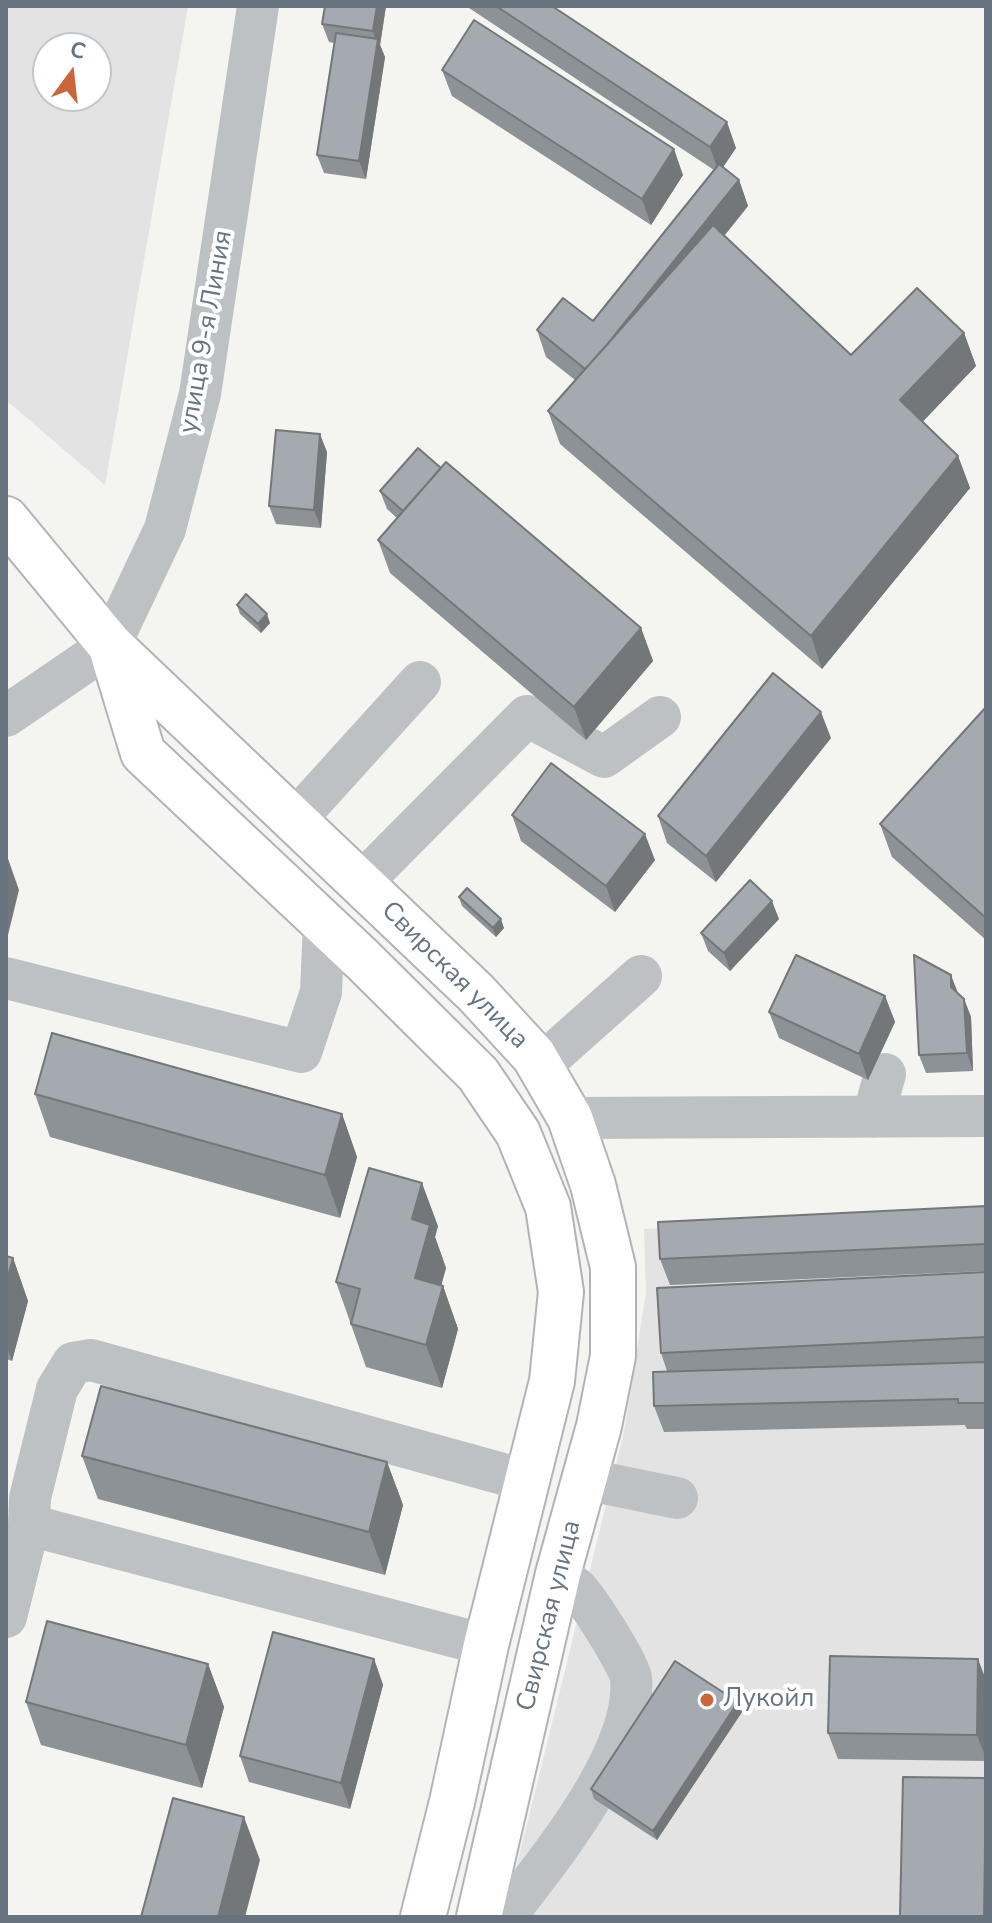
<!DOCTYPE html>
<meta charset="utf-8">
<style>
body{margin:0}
#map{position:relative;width:992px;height:1923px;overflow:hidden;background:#f4f4f1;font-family:"Nunito Sans",sans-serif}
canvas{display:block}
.frame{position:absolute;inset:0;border:8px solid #67737e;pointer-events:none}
.north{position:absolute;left:32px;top:32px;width:80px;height:80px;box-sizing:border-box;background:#fff;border:2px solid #c2c7cb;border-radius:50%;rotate:15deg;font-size:22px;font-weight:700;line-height:32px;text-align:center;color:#67737e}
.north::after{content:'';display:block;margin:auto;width:28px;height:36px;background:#cb653a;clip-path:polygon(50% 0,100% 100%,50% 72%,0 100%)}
</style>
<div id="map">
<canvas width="992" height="1923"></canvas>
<div class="frame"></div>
<div class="north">С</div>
</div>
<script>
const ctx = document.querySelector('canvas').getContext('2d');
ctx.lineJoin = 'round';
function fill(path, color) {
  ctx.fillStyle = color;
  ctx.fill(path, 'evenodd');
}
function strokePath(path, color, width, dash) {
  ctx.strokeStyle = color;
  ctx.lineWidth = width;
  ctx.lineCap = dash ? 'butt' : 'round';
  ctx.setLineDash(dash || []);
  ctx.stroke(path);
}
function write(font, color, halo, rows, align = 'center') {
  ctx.font = font + ' "Nunito Sans",sans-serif';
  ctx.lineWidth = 8;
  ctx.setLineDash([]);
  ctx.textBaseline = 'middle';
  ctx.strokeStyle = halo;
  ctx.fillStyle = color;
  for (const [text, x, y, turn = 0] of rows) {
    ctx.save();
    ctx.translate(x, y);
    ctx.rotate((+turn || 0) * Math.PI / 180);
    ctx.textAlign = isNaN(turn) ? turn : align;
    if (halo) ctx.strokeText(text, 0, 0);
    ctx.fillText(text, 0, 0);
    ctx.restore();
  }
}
fill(new Path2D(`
 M6 6H188L105 485 6 400ZM48 48H96V96H48Z
 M986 1214V1917H504L624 1432 646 1293 644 1229Z`), '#e2e3e2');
const highway = new Path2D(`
 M6 519 110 645 476 993 534 1056 570 1118 593 1185 613 1267V1356L599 1426 558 1574 479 1917
 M112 651 143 753 363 960 478 1074 518 1133 548 1207 561 1292 552 1381 486 1645 452 1802 423 1917`);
strokePath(highway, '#b1b4b7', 48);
strokePath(new Path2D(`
 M6 716 110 645 165 529 200 394 258 6
 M294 821 420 682
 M360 884 527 716 604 757 660 717
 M6 978 301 1052 321 992 324 924
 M540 1066 641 976
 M873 1117 885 1074
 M570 1118 986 1116
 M584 1479 677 1498
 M6 1617 29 1525
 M486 1645 29 1525 30 1498 57 1389 73 1363 91 1360 528 1481
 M505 1917C549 1859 638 1753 631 1678 629 1664 588 1600 577 1589 571 1584 564 1579 558 1574`), '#bec1c4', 42);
strokePath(highway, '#fff', 44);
fill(new Path2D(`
 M325 6H386L380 45 385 57 366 179 324 173 317 155 334 43 329 42 322 24Z
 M466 6H552L736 148 723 167 739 180 748 206 724 236 851 355 964 333 976 366 922 422 958 456 970 488 822 669 560 444 548 411 575 380 546 357 537 330 593 321 714 170Z
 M442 70 683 175 651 225 452 96Z
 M327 452 321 528 276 524 269 506Z
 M441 468 641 628 653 661 586 740 390 573 378 540 397 518 387 509 380 491Z
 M237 605 270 623 261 633 240 614Z
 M986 707V940L892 857 880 824Z
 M831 738 716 882 667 843 658 816Z
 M512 815 655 860 615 912 521 841Z
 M459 897 504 928 496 937 462 906Z
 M779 919 730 971 708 951 701 933Z
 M885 996 895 1022 868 1080 779 1038 769 1012Z
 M964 999 971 1017 973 1071 926 1073 919 1055Z
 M35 1094 342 1114 357 1157 340 1218 50 1137Z
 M986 1206V1271L670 1285 660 1259Z
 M438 1226 435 1237 446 1268 441 1286H443L458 1329 442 1388 366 1367 336 1282Z
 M6 1256 13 1258 28 1301 12 1361 6 1359Z
 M986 1272V1429H967L965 1425 664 1432 654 1406 667 1371 661 1353Z
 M82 1456 387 1462 403 1505 385 1575 98 1499Z
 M374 1659 383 1685 350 1809 249 1782 240 1756Z
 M208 1664 224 1707 202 1788 41 1745 26 1702Z
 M986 1680V1761L838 1759 828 1733Z
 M738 1702 742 1712 657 1840 594 1799 591 1789Z`), '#8d9296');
fill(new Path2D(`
 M377 6H386L380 45 385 57 366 179 359 161 377 44 373 31Z
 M727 122 736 148 719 173 710 147Z
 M674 149 683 175 651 225 642 199Z
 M739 180 748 206 596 396 586 370Z
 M964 333 976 366 912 433 900 400Z
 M320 434 327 452 321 528 314 510Z
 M958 456 970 488 822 669 811 636Z
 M267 614 270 623 261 633 258 624Z
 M641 628 653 661 586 740 574 707Z
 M821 712 831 738 716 882 706 856Z
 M645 834 655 860 615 912 606 886Z
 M6 853 19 890 6 943Z
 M772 901 779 919 730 971 724 953Z
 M501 919 504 928 496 937 493 928Z
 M951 975 958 993 951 987Z
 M885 996 895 1022 868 1080 859 1054Z
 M964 999 971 1017 973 1071 967 1053Z
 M342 1114 357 1157 340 1218 325 1175Z
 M422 1183 438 1226 435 1237 446 1268 431 1321 415 1278 412 1219Z
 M13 1258 28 1301 12 1361 6 1345V1283Z
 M443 1286 458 1329 442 1388 426 1345Z
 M387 1462 403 1505 385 1575 369 1532Z
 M374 1659 383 1685 350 1809 341 1783Z
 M978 1659 986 1680V1759L977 1735Z
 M208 1664 224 1707 202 1788 186 1745Z
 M738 1702 742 1712 657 1840 653 1831Z
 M244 1817 260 1860 245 1917H218Z
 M986 1820V1917H984Z`), '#73777a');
const building = new Path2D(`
 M325 6H377L373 31 322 24Z
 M496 6H552L727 122 710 147Z
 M474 20 674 149 642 199 442 70Z
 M336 33 378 39 359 161 317 155Z
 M719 164 739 180 606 346 585 369 537 330 563 298 593 321Z
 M713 225 851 355 917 288 964 333 900 400 958 456 811 636 548 411Z
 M276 430 320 434 314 510 269 506Z
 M418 448 441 468 403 511 380 491Z
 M446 462 641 628 574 707 378 540Z
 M246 594 267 614 258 624 237 605Z
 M773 673 821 712 706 856 658 816Z
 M986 707V918L880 824Z
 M551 763 645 834 606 886 512 815Z
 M750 880 772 901 724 953 701 933Z
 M467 888 501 919 493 928 459 897Z
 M796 955 885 996 859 1054 769 1012Z
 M914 955 951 975V987L964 999 967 1053 919 1055Z
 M52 1033 342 1114 325 1175 35 1094Z
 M369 1168 422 1183 412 1219 430 1225 415 1278 443 1286 426 1345 351 1324 360 1289 336 1282Z
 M986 1206V1244L660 1259 658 1222Z
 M6 1256 13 1258 6 1283Z
 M986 1272V1337L661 1353 657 1288Z
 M986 1362V1403H958V1399L654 1406 653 1372Z
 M101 1386 387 1462 369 1532 82 1456Z
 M47 1621 208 1664 186 1745 26 1702Z
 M273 1632 374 1659 341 1783 240 1756Z
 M830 1656 978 1659 977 1735 828 1733Z
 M675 1661 738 1702 653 1831 591 1789Z
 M903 1777 986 1778 984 1917H900Z
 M173 1798 244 1817 218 1917H141Z`);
fill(building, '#a4aaaf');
strokePath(building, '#73777a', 2);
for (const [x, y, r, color] of [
 [707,1700,8,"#cb653a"]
]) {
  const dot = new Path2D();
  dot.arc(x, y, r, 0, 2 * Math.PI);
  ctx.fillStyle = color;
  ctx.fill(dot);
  strokePath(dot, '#fff', 3);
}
write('26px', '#67737e', '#fff', [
 ["улица 9-я Линия",207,332,-80],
 ["Свирская улица",454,976,45],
 ["Свирская улица",550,1616,-76]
]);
write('26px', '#67737e', '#fff', [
 ["Лукойл",723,1700]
], 'left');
</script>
